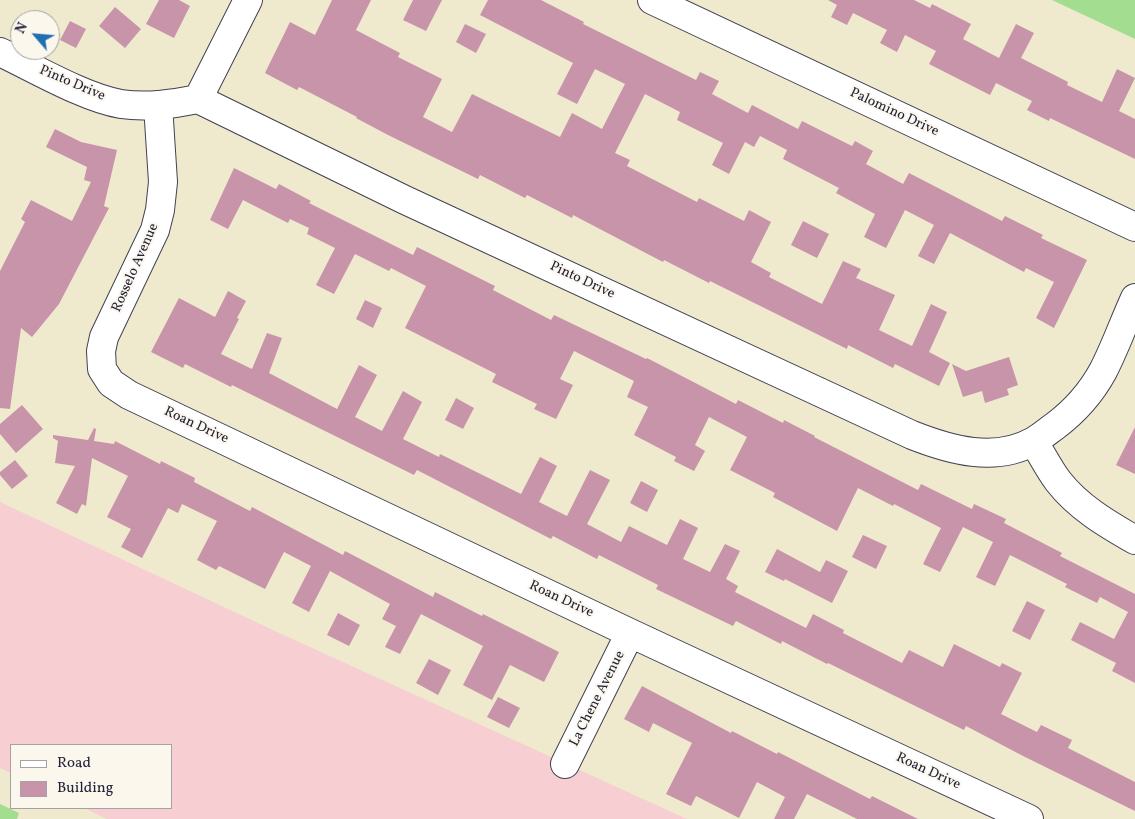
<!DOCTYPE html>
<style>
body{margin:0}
#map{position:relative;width:1135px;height:819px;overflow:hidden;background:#efe9ce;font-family:Vollkorn,serif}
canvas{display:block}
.legend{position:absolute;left:10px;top:744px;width:162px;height:65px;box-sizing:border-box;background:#fbf7ec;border:1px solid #a4a2a5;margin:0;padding:6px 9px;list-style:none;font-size:15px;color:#22223b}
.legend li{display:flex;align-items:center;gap:10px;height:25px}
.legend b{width:25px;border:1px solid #a4a2a5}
.north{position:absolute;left:10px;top:10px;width:50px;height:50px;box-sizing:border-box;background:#fbf7ec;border:1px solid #a4a2a5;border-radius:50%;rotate:297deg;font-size:14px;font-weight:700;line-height:20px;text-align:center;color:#22223b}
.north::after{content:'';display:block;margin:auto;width:18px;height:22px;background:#1f6fb2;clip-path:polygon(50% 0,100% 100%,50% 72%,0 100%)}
</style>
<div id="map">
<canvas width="1135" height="819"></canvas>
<ul class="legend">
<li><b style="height:6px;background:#fff"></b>Road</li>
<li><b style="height:14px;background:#c894aa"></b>Building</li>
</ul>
<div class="north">N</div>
</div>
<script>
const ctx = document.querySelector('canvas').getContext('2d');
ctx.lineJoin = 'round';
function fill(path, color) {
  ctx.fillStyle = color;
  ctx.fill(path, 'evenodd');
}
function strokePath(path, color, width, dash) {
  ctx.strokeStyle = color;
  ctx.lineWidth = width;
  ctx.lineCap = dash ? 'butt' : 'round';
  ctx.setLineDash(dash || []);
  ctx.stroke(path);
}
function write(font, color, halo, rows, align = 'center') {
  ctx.font = font + ' Vollkorn,serif';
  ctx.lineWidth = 4;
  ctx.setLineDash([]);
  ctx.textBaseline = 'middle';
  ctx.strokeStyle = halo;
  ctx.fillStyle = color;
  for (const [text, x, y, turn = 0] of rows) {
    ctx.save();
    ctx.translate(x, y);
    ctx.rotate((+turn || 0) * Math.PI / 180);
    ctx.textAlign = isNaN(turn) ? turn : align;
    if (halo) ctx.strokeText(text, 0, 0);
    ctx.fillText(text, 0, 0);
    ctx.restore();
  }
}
fill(new Path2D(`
 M0 502 275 631 687 819H107L84 808H171V745H11V773L0 768Z`), '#f7cfd2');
fill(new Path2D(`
 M1052 0H1135V39Z
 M0 804 19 813 17 819H0Z`), '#a2dd90');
fill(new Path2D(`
 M159 0H179L190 6 174 38 146 24Z
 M332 0H371L356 30 400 53 398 57 442 79 423 117 452 132 472 94 560 137 572 113 602 129 625 84 595 69 577 104 557 94 573 63 480 15 488 0H541L584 22 583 24 696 80 700 72 719 81 712 94 748 113 752 105 798 129 802 121 852 146 855 141 873 151 866 164 903 184 909 173 1002 221 1005 216 1043 235 1041 238 1087 260 1054 328 1036 318 1054 282 1026 268 1024 272 950 233 934 264 918 256 934 225 905 210 886 248 864 237 875 214 836 193 839 188 783 159 787 150 760 136 754 147 745 142 729 174 712 165 723 143 677 120 680 112 645 94 615 153 630 160 627 166 697 202 699 198 744 221 749 210 771 222 751 262 771 273 769 277 822 304 843 261 861 269 856 278 895 295 879 330 912 346 931 304 947 312 929 352 950 363 939 386 895 364 893 368 848 345 847 349 710 281 709 283 664 260 663 262 573 215 572 218 527 195 525 198 480 175 478 179 388 135 356 118 357 117 299 87 297 90 265 73 290 22 315 35Z
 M413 0H442L426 31 403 20Z
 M828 0H914L930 8 932 4 971 24 963 39 999 58 1016 24 1034 33 1021 58 1068 82 1067 85 1102 102 1117 69 1135 78 1119 111 1135 119V159L1050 118 1049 121 1027 110 1032 101 996 83 990 95 929 64 936 51 905 35 897 52 880 43 887 30 853 13 847 25 831 17 837 5Z
 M115 7 141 29 125 48 99 26Z
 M70 21 86 29 76 48 60 40Z
 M465 24 486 34 476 53 456 42Z
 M55 129 81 142 117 150 104 206 109 208 59 304 32 337 21 328 10 409 0 408V271L25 222 21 219 31 200 72 221 91 182 84 180 87 167 46 147Z
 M234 168 276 189 279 184 311 201 309 203 413 255 417 247 495 286 493 290 551 320 554 315 646 359 647 358 736 404 738 400 783 423 784 420 815 436 814 437 918 490 921 484 972 509 974 504 1006 519 1004 523 1062 553 1060 556 1135 594V683L1112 671 1116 663 1071 640 1080 622 1114 639 1128 612 1100 597 1097 603 1065 587 1067 584 1010 555 995 586 976 577 993 542 963 527 940 572 923 564 941 528 894 504 893 506 858 488 837 531 773 497 775 493 730 470 747 437 709 417 695 445 705 451 694 471 674 461 676 457 634 435 648 407 627 397 634 381 574 351 560 379 573 385 556 419 534 409 537 404 492 382 496 374 405 328 426 286 391 268 389 271 355 254 334 294 316 285 335 248 307 234 309 228 290 219 288 223 243 200 228 229 210 220Z
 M803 221 829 234 817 258 791 245Z
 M228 291 246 301 237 318 239 319 221 354 252 369 267 333 282 338 269 373 337 409 359 365 377 375 355 417 382 431 403 391 422 402 403 439 439 457 440 454 521 494 540 457 557 466 539 502 567 516 590 470 610 480 587 524 621 542 629 526 667 545 680 519 698 528 683 559 710 572 725 544 740 551 726 579 738 586 735 592 806 628 813 614 844 630 843 633 902 663 909 650 943 667 954 644 1000 667 1002 663 1022 673 1001 714 1037 732 1041 725 1072 740 1068 748 1135 782V811L1025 757 966 726 964 730 828 663 827 664 782 641 781 644 736 621 733 626 656 589 658 585 599 555 597 559 553 536 551 539 417 470 414 475 232 385 231 387 185 364 183 368 151 352 179 298 215 317Z
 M365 300 382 308 373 328 356 319Z
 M1009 357 1018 385 1007 389 1009 395 985 403 982 391 963 397 952 364 966 371Z
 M456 398 474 408 463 429 445 420Z
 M22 405 43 429 16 453 0 434V424Z
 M1135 427V474L1116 465Z
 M94 428 96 429 94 441 114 444 115 441 160 464 161 461 195 478 194 482 250 511 252 507 343 555 345 551 433 597 435 592 482 616 483 614 559 652 544 682 510 665 492 700 463 685 483 646 421 614 400 654 385 647 396 626 382 619 390 604 330 571 309 612 292 603 311 566 284 552 265 589 219 566 216 570 197 560 217 521 182 504 178 513 168 508 142 558 121 547 131 529 107 517 128 476 92 458 86 506 82 504 77 514 56 503 75 466 55 463 58 441 53 438V435L88 440Z
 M15 460 28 476 12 489 0 475V472Z
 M641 481 658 490 647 512 630 503Z
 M863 535 887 546 876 569 852 557Z
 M777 549 820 572 826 560 848 571 832 603 785 579 784 581 765 572Z
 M1027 601 1045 610 1030 640 1012 631Z
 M338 613 360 625 349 646 327 635Z
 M429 659 451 670 438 695 416 683Z
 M642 686 731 733 732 731 777 754 778 752 870 799 872 796 918 819H857L807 794 794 819H774L785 797 757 782 739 818 696 796 691 806 666 794 692 743 653 723 649 732 624 719Z
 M498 697 520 708 509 728 487 717Z`), '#c894aa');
const minor = new Path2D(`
 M652 0 1135 227
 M0 52C34 68 85 98 121 104 147 108 172 104 198 99L405 200 912 435C950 450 995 463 1034 441 1041 437 1048 431 1055 426 1075 411 1091 393 1103 371 1115 348 1124 322 1135 298
 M198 99 248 0
 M158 105 163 182 160 210 155 230 104 337 101 351 102 369 111 383 129 395 630 633 1029 819
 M1034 442C1042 455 1049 469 1058 481 1078 507 1107 524 1135 540
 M565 764 630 633`);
strokePath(minor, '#414051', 30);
strokePath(minor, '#fff', 28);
write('14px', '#22223b', '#fbf7ec', [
 ["Pinto Drive",72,84,23],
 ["Palomino Drive",894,113,25],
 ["Rosselo Avenue",136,268,-66],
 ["Pinto Drive",582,281,25],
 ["Roan Drive",196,426,25],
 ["Roan Drive",561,600,25],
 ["La Chene Avenue",598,699,-63],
 ["Roan Drive",928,772,25]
]);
</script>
